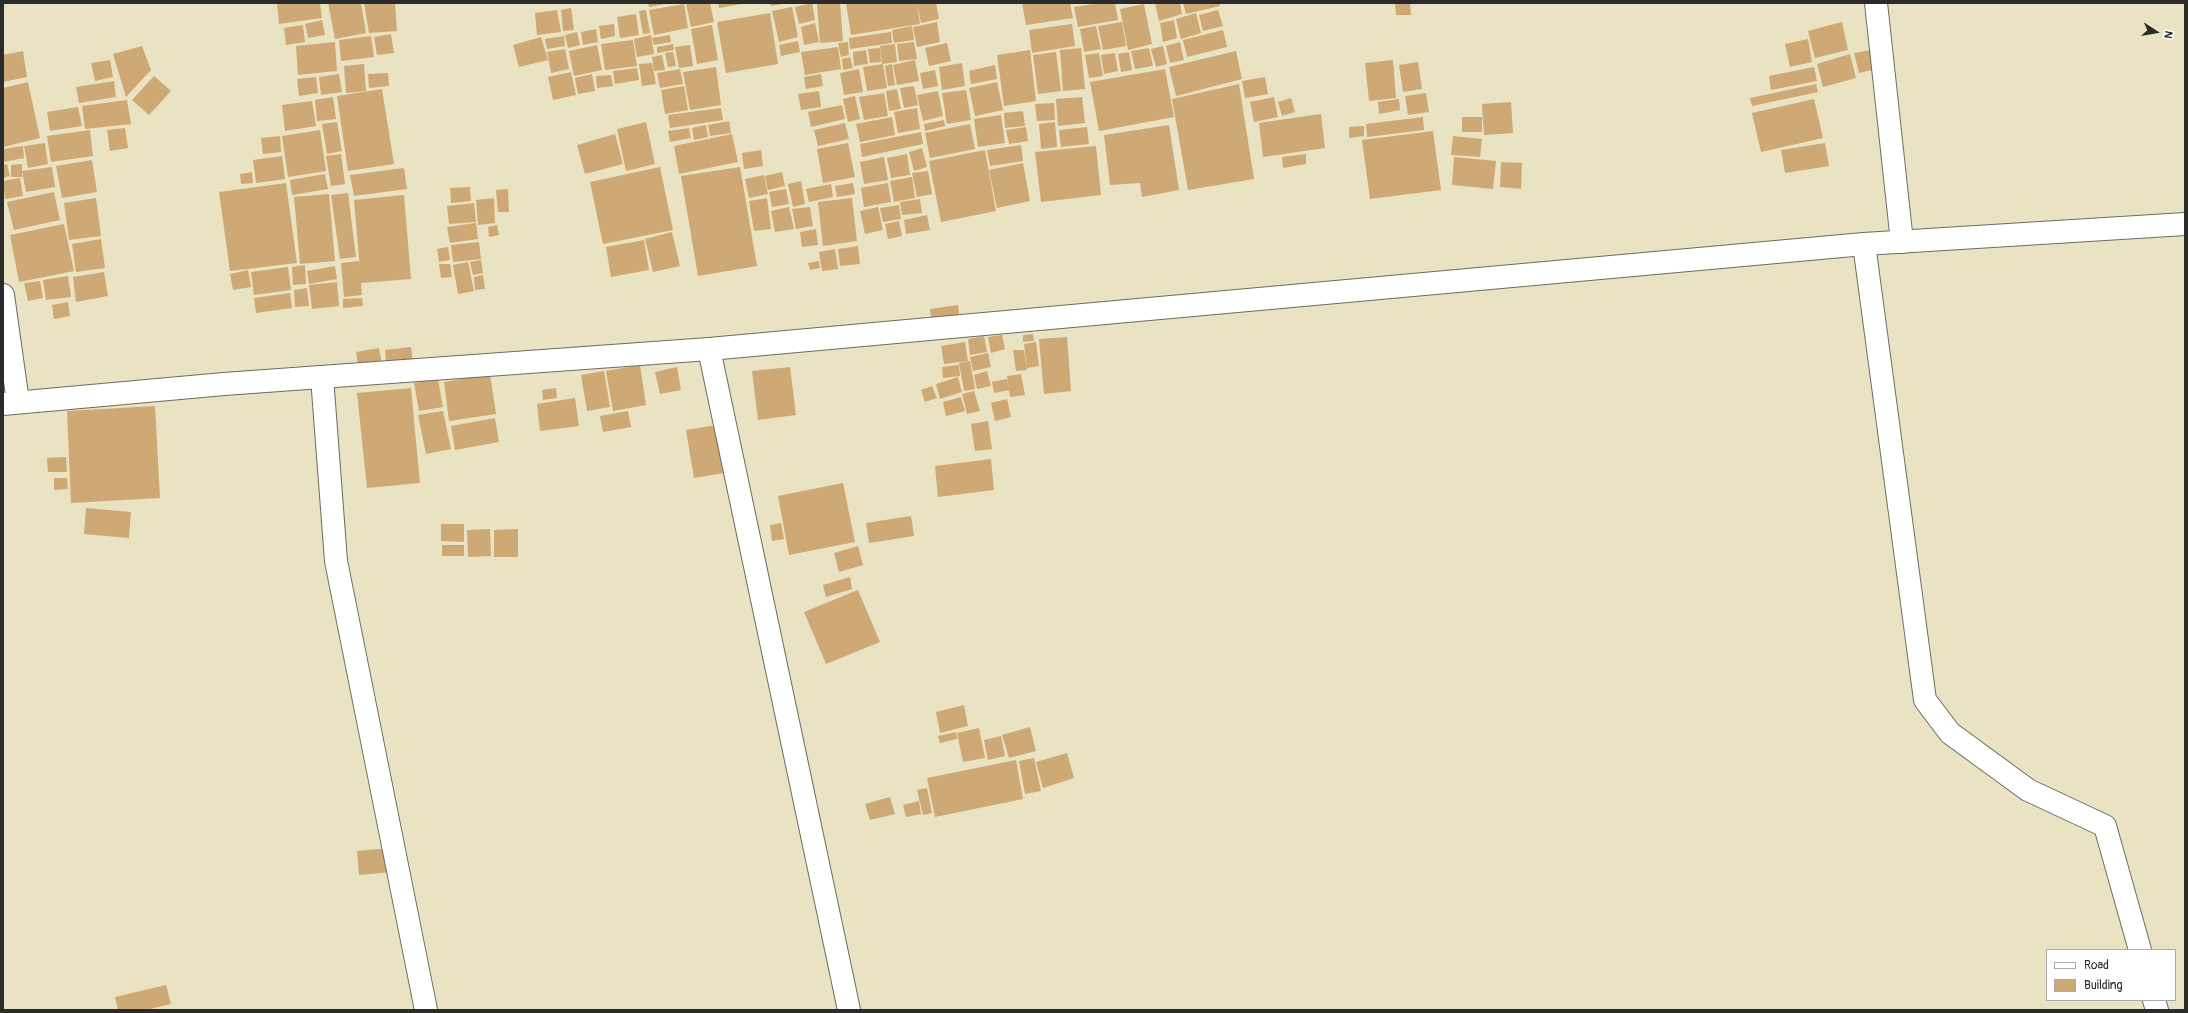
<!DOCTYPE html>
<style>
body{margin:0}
#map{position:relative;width:2188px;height:1013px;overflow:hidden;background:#e9e3c3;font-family:Pangolin,sans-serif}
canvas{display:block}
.frame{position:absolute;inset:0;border:4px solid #2b2b2b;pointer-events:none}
.legend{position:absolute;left:2046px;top:949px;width:130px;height:52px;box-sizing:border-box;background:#fff;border:1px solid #aaa;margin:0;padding:5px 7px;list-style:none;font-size:12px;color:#2b2b2b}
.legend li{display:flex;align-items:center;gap:8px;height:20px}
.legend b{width:20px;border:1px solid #aaa}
.north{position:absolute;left:2136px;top:12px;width:40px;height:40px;-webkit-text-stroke:3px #fff;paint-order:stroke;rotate:102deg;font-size:11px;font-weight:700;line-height:16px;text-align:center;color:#2b2b2b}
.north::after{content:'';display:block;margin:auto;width:14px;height:18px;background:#2b2b2b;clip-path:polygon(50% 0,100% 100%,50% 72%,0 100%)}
</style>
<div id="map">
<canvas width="2188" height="1013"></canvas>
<div class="frame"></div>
<ul class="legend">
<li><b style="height:5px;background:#fff"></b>Road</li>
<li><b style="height:11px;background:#cea875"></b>Building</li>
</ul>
<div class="north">N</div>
</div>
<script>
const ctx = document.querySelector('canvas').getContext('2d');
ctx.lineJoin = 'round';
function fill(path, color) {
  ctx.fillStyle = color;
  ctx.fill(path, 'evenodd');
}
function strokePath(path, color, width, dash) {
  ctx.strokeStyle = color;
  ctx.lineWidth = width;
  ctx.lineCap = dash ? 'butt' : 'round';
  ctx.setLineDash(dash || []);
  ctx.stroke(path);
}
fill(new Path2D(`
 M277 3H320L322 18 279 24Z
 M328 3H361L366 33 335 39Z
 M364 3H395L397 31 369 33Z
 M648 3H665V4L649 7Z
 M686 3H710L714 22 691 27Z
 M718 3H741V4L719 8Z
 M770 3H783V4L771 6Z
 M812 3 815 20 799 24 795 7Z
 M817 3H840L843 41 820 43Z
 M846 3H917L920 24 851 35Z
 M917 3H936L939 19 921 23Z
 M1022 3H1070L1073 18 1026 25Z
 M1099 3H1115L1118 20 1078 27 1074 7Z
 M1155 3H1180L1182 14 1159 21Z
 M1183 3H1220V6L1186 14Z
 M1395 3H1410L1411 15H1396Z
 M684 4 688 28 654 35 649 10Z
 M1144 4 1152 44 1128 50 1120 9Z
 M792 7 798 37 779 42 772 11Z
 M571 8 574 30 563 31 561 10Z
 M557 10 561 32 537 35 535 13Z
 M646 10 650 33 643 34 639 11Z
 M1218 10 1223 26 1203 31 1199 15Z
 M770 13 778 64 726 73 717 22Z
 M1196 13 1201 33 1181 39 1176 19Z
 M636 14 639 35 620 38 617 17Z
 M322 20 325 35 308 38 305 24Z
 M1174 20 1177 38 1163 42 1160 23Z
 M937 22 940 42 917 47 913 27Z
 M1122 22 1126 46 1103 50 1098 26Z
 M1842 22 1848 50 1815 58 1808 31Z
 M815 23 819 42 804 45 801 27Z
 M614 24 615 36 601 39 599 26Z
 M1072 24 1075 46 1032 53 1029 30Z
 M303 25 305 42 286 45 284 28Z
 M712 25 718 60 697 64 691 29Z
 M912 26 914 40 894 43 892 30Z
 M1096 26 1101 49 1084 52 1080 29Z
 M596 29 598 42 583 45 581 32Z
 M1223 30 1227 47 1187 57 1183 40Z
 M577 32 580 45 568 48 565 35Z
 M891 32 892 43 850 49 849 38Z
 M391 34 394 53 377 55 374 37Z
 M651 35 654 54 637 57 634 39Z
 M670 35 671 42 654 45 652 38Z
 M371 36 374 57 341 61 339 40Z
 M564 36 565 46 547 49 545 39Z
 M541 37 548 60 519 67 513 45Z
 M1808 39 1812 62 1790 67 1785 44Z
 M633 40 637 66 605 70 601 44Z
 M798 41 800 52 781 56 779 45Z
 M335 42 337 71 298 75 296 46Z
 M848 42 849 55 841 57 838 43Z
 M914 42 917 59 899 61 897 44Z
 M1180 42 1184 60 1170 63 1166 46Z
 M947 43 951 61 929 66 925 48Z
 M673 44 674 50 657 53V47Z
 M895 44 897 62 882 64 880 46Z
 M597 45 602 70 574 76 569 51Z
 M690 45 693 66 679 68 675 47Z
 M142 46 151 70 126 97 113 54Z
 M1163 46 1167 64 1156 67 1151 49Z
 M838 47 841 69 805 75 801 52Z
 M880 48 881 62 870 63 868 49Z
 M1081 48 1085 89 1063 91 1060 50Z
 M1149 48 1153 66 1135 69 1131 51Z
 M565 49 569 69 551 73 547 52Z
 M866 50 868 64 854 66 853 52Z
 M1030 50 1036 101 1004 106 997 55Z
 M1871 50 1876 69 1859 73 1854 53Z
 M23 51 27 77 3 82V55Z
 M1236 51 1242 79 1176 96 1169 67Z
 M673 52 676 66 668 67 665 53Z
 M1056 52 1061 91 1038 94 1033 55Z
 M1129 52 1132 70 1121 72 1118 54Z
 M1099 53 1103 76 1089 78 1085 55Z
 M1115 53 1118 71 1104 74 1101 55Z
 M1850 54 1856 78 1823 87 1817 64Z
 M662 55 665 70 654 71 652 57Z
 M850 57 853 68 843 70 842 59Z
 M110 60 113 77 95 81 91 63Z
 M915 60 919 81 897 85 893 65Z
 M1393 60 1396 98 1369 101 1365 63Z
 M1418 62 1422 89 1403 92 1399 65Z
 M652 63 656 84 642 86 639 64Z
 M962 63 965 86 942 90 939 67Z
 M364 64 366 91 346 93 344 66Z
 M883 64 887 88 867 91 863 67Z
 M892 64 895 85 888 86 885 66Z
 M995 65 997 79 971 84 969 71Z
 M716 67 721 105 690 110 683 72Z
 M1814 67 1817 81 1771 90 1769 76Z
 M637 68 639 80 615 84 613 71Z
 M680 69 683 84 660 88 657 73Z
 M859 69 863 92 844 95 840 73Z
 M1165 69 1174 117 1099 131 1090 82Z
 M935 70 938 86 923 89 920 73Z
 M571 72 576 95 553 100 548 77Z
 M388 73 389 86 369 88 368 74Z
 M339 74 342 92 321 95 319 77Z
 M592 74 595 91 578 94 575 78Z
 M821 74 823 86 806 89 804 77Z
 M611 75 613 86 597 88 596 76Z
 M154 76 171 91 149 115 132 100Z
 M316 77 318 93 299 96 297 79Z
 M1265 77 1268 94 1245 98 1242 81Z
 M114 81 116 97 79 103 76 87Z
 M28 82 40 138 3 147V88Z
 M997 82 1003 110 975 116 969 88Z
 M1239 84 1254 179 1188 190 1172 99Z
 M1816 84 1818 92 1752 106 1750 98Z
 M684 86 688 110 665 114 661 90Z
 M914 86 918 105 904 108 900 88Z
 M382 89 394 164 348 171 337 96Z
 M897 89 901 109 889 111 886 91Z
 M966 90 971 120 947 124 942 93Z
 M819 91 821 107 801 110 798 94Z
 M938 91 943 116 923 121 917 95Z
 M884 93 888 116 864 120 859 97Z
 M1426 93 1429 112 1408 115 1405 96Z
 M855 96 860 119 848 122 843 99Z
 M333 97 336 119 317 121 315 100Z
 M1082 97 1085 123 1058 126 1056 99Z
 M1274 97 1278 117 1254 122 1250 102Z
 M1291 98 1295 112 1282 116 1278 102Z
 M1399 99 1400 110 1379 114 1378 102Z
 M1814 99 1823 138 1761 152 1752 113Z
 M127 100 131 124 85 129 82 106Z
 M312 101 316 126 285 131 282 105Z
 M1511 102 1513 133 1484 135 1482 104Z
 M1054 103 1055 120 1037 121 1035 104Z
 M842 105 845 119 811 127 808 112Z
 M78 107 82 126 50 131 47 112Z
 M721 108 723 120 670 128 668 115Z
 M917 108 920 129 898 133 894 112Z
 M1023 111 1025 126 1005 128 1004 113Z
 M1321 114 1325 148 1263 157 1259 123Z
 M1001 115 1005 143 978 147 974 119Z
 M892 117 895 135 860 142 856 124Z
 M1423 117 1424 130 1367 137 1366 124Z
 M1462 117H1482V132H1462Z
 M944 120 945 126 925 131 924 124Z
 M729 121 731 133 710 136 708 125Z
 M337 122 342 151 327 154 322 124Z
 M646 122 655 164 626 171 617 129Z
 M1055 122 1057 147 1041 149 1039 124Z
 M845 123 849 139 818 146 814 130Z
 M970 124 975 149 930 158 925 133Z
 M706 125 708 137 694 140 692 128Z
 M1169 125 1179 190 1142 197 1140 183 1110 185 1104 135Z
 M1364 126V136L1349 138V127Z
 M1026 127 1028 141 1009 144 1006 130Z
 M1087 127 1089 144 1061 147 1059 130Z
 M125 128 128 148 110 151 107 130Z
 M689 128 691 138 670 142 668 131Z
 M90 130 93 156 51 162 47 136Z
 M320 130 326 171 288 177 282 136Z
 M1433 131 1441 190 1370 199 1362 140Z
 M921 132 923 144 862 157 860 144Z
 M615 134 623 164 585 174 577 145Z
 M732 134 738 162 679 174 674 146Z
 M280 136 281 152 263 154 261 138Z
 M1453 136 1482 139 1480 157 1451 155Z
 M45 143 48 164 28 168 24 146Z
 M848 143 855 177 823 183 817 149Z
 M1825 143 1829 166 1785 173 1781 150Z
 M1021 145 1023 161 990 166 987 150Z
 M23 146 24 158 3 162V149Z
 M1096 146 1101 195 1041 202 1035 152Z
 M922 148 927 167 914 171 909 152Z
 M761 150 763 166 744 169 742 153Z
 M985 150 996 211 941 222 929 161Z
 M341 154 345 184 331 186 326 156Z
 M907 154 910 175 891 178 887 158Z
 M1306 154V164L1283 168 1282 157Z
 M282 156 285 179 256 183 253 160Z
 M884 157 888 180 864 184 860 162Z
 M1454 157 1496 161 1493 189 1452 185Z
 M92 160 97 192 62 198 56 166Z
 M1501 162 1522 163 1521 189 1500 187Z
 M1023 163 1030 201 997 208 989 170Z
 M7 164 10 176 3 178V165Z
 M22 164V177H11V165Z
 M52 167 55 187 26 192 22 171Z
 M660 167 673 230 603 244 590 182Z
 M740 167 757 266 698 276 681 176Z
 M404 168 407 189 354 196 350 175Z
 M928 171 932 194 917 197 912 173Z
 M252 172 253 183 241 184 240 174Z
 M782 172 785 186 768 190 765 176Z
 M325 174 328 189 292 195 290 180Z
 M764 175 768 194 749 198 745 179Z
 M912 177 915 198 894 202 890 181Z
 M20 178 23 196 5 199 3 181Z
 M801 181 805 204 793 207 788 184Z
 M286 183 297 263 230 271 219 192Z
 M853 183 855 194 837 197 835 186Z
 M888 183 891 202 864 207 861 188Z
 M831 184 833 197 809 202 806 189Z
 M470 187 471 201 451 203 450 188Z
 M508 189 509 212H498L496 190Z
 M786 189 789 204 772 207 769 192Z
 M54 192 60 220 14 230 7 202Z
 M348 193 356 257 340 259 331 195Z
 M329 194 335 261 300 264 294 197Z
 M404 195 411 279 361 283 362 295 344 297 341 263 359 261 360 269 354 200Z
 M96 198 101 236 69 240 64 203Z
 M494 198 495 223 478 225 476 200Z
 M767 198 771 229 754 231 749 201Z
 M852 198 857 241 823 246 818 202Z
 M920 199 922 213 902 215 900 202Z
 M474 203 476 222 449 224 447 206Z
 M899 205 901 219 883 222 880 208Z
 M789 207 794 229 775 232 771 211Z
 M810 207 813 226 796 229 792 209Z
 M878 207 883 230 865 234 860 211Z
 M927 215 930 230 906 234 904 220Z
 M899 221 902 236 888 239 885 224Z
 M476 223 478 239 450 243 447 227Z
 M64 224 74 271 19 282 10 235Z
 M497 225 499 235 489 237 488 227Z
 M816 229 818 245 802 247 800 232Z
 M672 232 680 266 653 272 645 239Z
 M101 239 105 268 76 272 72 244Z
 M644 240 649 270 611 277 606 247Z
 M479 242 481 259 453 262 451 245Z
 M858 246 860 264 840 266 838 249Z
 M448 247 450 260 439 262 437 249Z
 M835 249 838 269 822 271 819 252Z
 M481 260 483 273 473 275 470 262Z
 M819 261 820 268 810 270 808 263Z
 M468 262 474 291 458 294 453 265Z
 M439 264H450L452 277 441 278Z
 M305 265 306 284 293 285 292 267Z
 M335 266 337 279 309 284 307 271Z
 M288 267 291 290 254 295 251 272Z
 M248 270 251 287 233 290 230 274Z
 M104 272 108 296 76 302 73 277Z
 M483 275 485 289 475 290 474 277Z
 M68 276 71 297 46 300 43 280Z
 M40 281 43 298 28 301 24 283Z
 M337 282 339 306 312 309 309 285Z
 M307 288 309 306 295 307 294 290Z
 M290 293 292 308 256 313 254 298Z
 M362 298 363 306 343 308V299Z
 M68 302 70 316 54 319 52 305Z
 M958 305 960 322 932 326 930 309Z
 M1033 334 1034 341 1023 342V335Z
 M1002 335 1005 349 991 353 988 337Z
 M984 336 987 352 970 355 968 339Z
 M1067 337 1071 391 1044 394 1039 339Z
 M965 342 968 361 944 364 941 346Z
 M1036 342 1039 366 1027 368 1024 344Z
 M411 347 415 379 388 382 385 350Z
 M379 348 385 381 361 384 356 352Z
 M1013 350H1024L1027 370 1016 371Z
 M988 353 991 367 973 371 970 357Z
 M970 361 975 389 964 391 959 363Z
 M640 365 646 405 613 411 606 371Z
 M959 365 960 376 943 378 942 367Z
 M677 367 681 390 660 394 655 372Z
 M790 367 796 415 758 420 752 371Z
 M604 371 610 407 587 411 581 375Z
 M987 371 991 386 977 389 974 375Z
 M490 374 496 414 449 421 444 382Z
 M1021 374 1025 395 1010 397 1007 376Z
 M958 377 962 392 940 399 936 384Z
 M438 379 443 407 419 411 414 383Z
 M1007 379 1009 390 994 393 992 382Z
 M932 386 937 398 925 402 921 390Z
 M411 388 420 483 367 488 357 393Z
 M556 388 557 398 543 400 542 390Z
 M974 391 980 411 967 414 962 394Z
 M961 397 965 411 946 416 943 402Z
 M575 398 579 426 540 431 537 404Z
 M1007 399 1011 417 995 421 991 403Z
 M155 406 160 498 71 503 67 411Z
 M443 411 451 449 426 454 418 415Z
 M628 411 631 427 603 432 600 416Z
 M495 418 499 442 455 450 451 426Z
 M988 421 992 449 975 451 971 424Z
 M723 424 730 472 694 478 686 430Z
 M66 457 67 472H48L47 458Z
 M991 459 994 490 938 497 935 466Z
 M54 478H67L68 489 54 490Z
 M843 483 855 542 789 555 778 496Z
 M86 508 131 512 129 538 84 534Z
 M911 516 914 536 869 543 866 523Z
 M781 523 784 539 772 541 770 525Z
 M441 524H464V542L441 541Z
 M490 529 491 556 468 557 467 530Z
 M518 529V557H494V530Z
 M442 545H464V556H442Z
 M858 546 863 565 839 572 834 553Z
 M850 577 852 589 826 597 823 585Z
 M858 590 880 642 826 664 804 612Z
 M964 705 968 726 940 733 936 712Z
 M1030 727 1036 751 1009 758 1002 735Z
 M979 728 985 758 963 762 957 733Z
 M956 732 957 739 940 743 938 736Z
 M1001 736 1005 756 988 760 984 740Z
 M1067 753 1074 778 1043 788 1036 762Z
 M1034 758 1041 791 1025 794 1019 761Z
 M1016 760 1023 799 935 817 927 778Z
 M927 788 932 813 923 815 917 790Z
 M890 797 895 814 870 820 865 804Z
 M919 801 921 814 906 817 903 805Z
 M390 848 392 872 359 875 357 851Z
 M166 985 171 1004 146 1010H118L115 997Z`), '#cea875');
const minor = new Path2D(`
 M1876 3 1902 242
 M1864 244 1925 700 1950 733 2028 790 2105 826 2140 950
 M3 295 18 402
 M709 349 849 1010
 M322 377 336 561 426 1010
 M2154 1000 2157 1010`);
const tertiary = new Path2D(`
 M3 404 224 384 709 349 1864 244 2185 224`);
strokePath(minor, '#6e6b60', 24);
strokePath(tertiary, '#6e6b60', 24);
strokePath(minor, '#fff', 22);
strokePath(tertiary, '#fff', 22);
</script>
